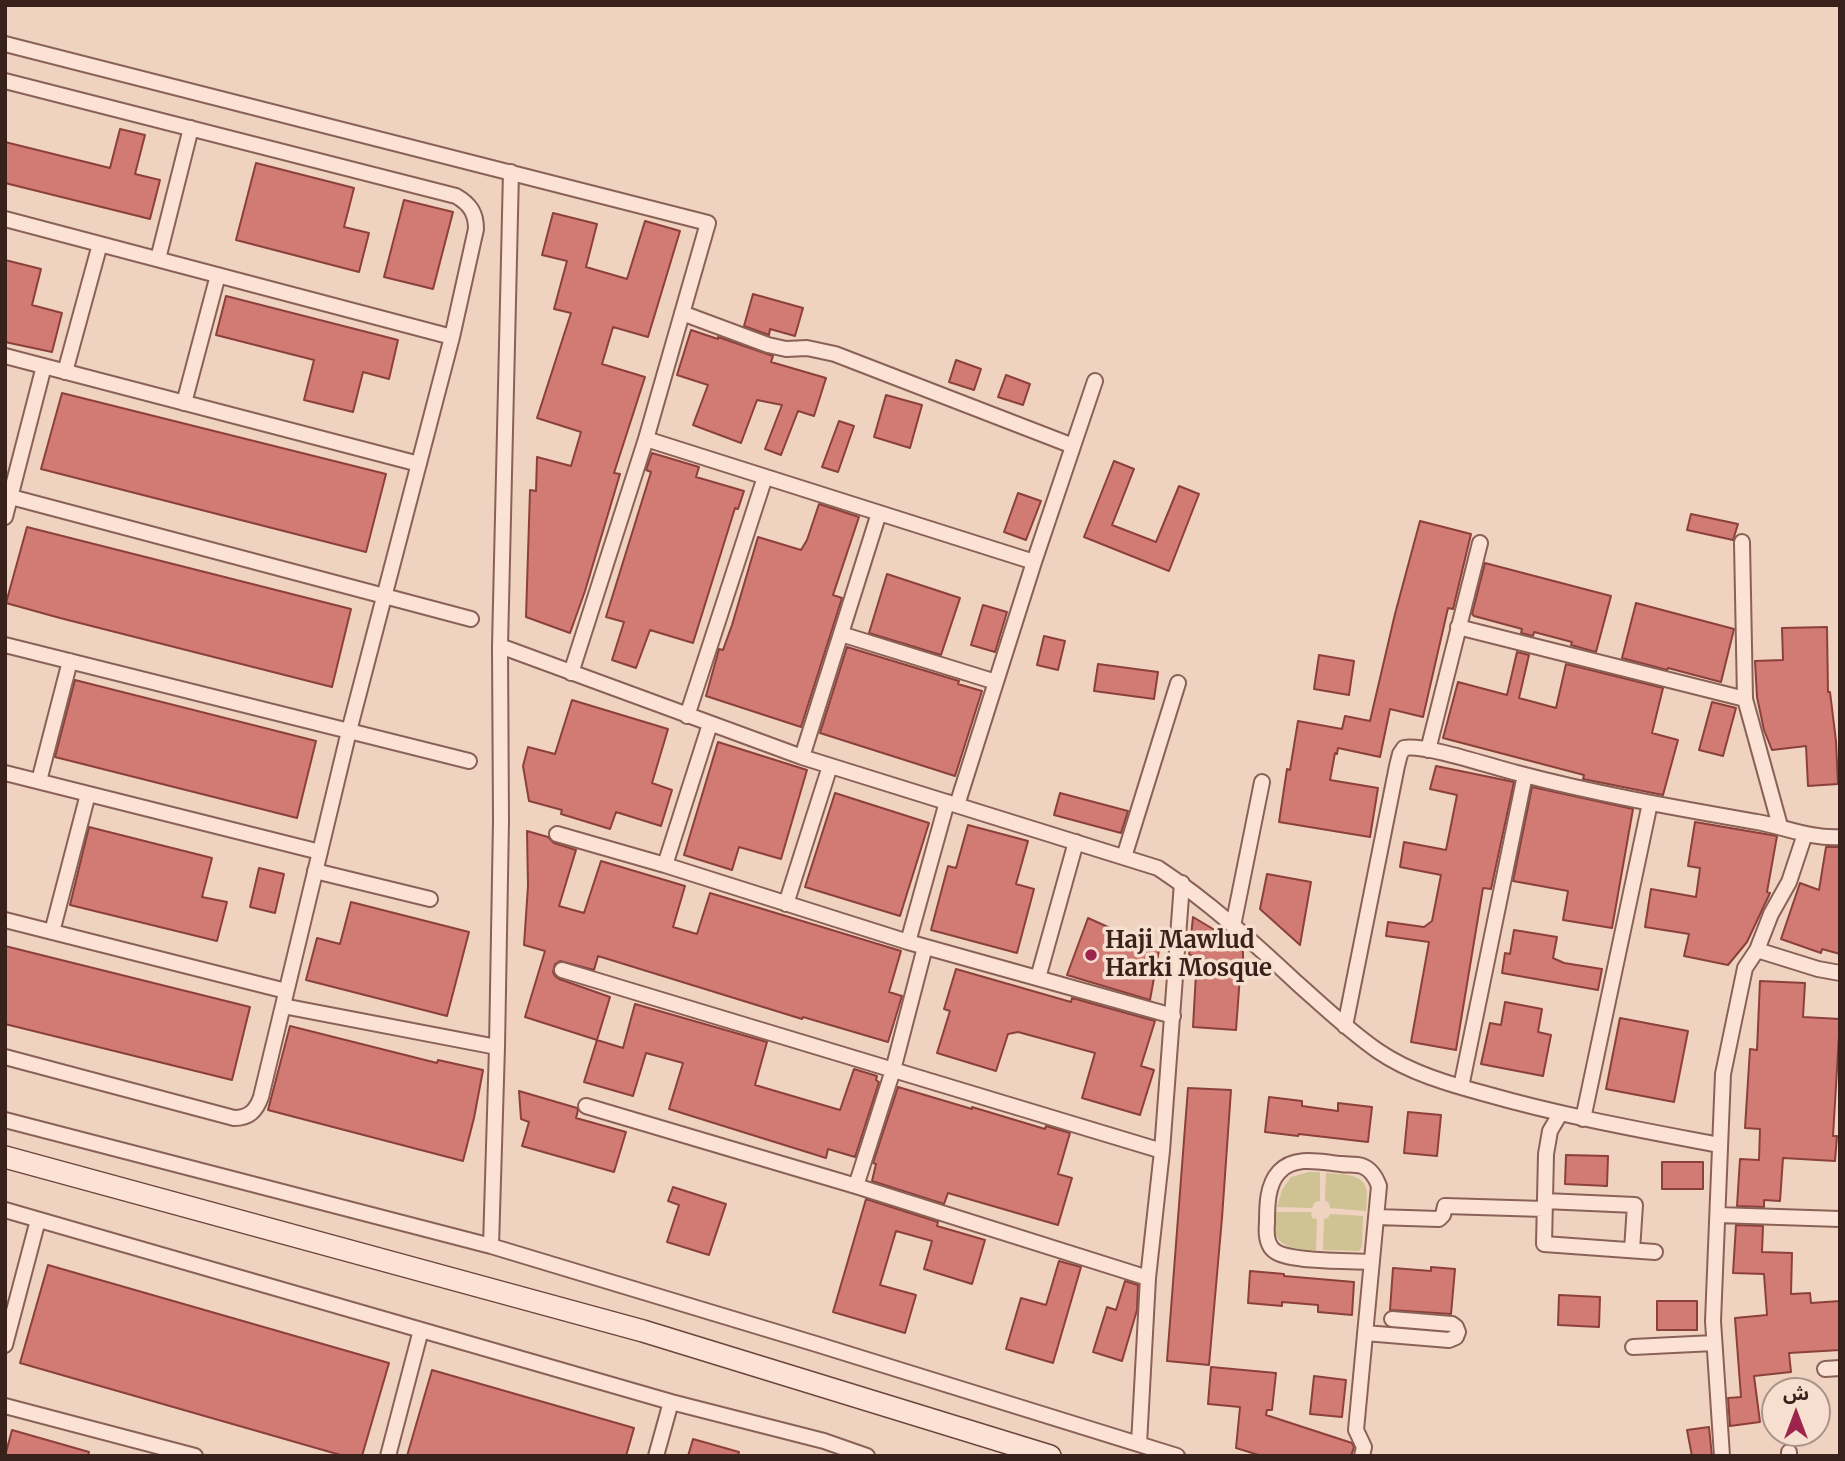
<!DOCTYPE html>
<meta charset="utf-8">
<style>
body{margin:0}
#map{position:relative;width:1845px;height:1461px;overflow:hidden;background:#f0d2c0;font-family:Merriweather,"Noto Sans Arabic",serif}
canvas{display:block}
.frame{position:absolute;inset:0;border:7px solid #39211c;pointer-events:none}
.north{position:absolute;left:1761px;top:1377px;width:70px;height:70px;box-sizing:border-box;background:#f7dfd0;border:2px solid #ab9388;border-radius:50%;rotate:0deg;font-size:19px;font-weight:700;line-height:28px;text-align:center;color:#39211c}
.north::after{content:'';display:block;margin:auto;width:24px;height:32px;background:#9d244d;clip-path:polygon(50% 0,100% 100%,50% 72%,0 100%)}
</style>
<div id="map">
<canvas width="1845" height="1461"></canvas>
<div class="frame"></div>
<div class="north">ش</div>
</div>
<script>
const ctx = document.querySelector('canvas').getContext('2d');
ctx.lineJoin = 'round';
function fill(path, color) {
  ctx.fillStyle = color;
  ctx.fill(path, 'evenodd');
}
function strokePath(path, color, width, dash) {
  ctx.strokeStyle = color;
  ctx.lineWidth = width;
  ctx.lineCap = dash ? 'butt' : 'round';
  ctx.setLineDash(dash || []);
  ctx.stroke(path);
}
function write(font, color, halo, rows, align = 'center') {
  ctx.font = font + ' Merriweather,serif';
  ctx.lineWidth = 7;
  ctx.setLineDash([]);
  ctx.textBaseline = 'middle';
  ctx.strokeStyle = halo;
  ctx.fillStyle = color;
  for (const [text, x, y, turn = 0] of rows) {
    ctx.save();
    ctx.translate(x, y);
    ctx.rotate((+turn || 0) * Math.PI / 180);
    ctx.textAlign = isNaN(turn) ? turn : align;
    if (halo) ctx.strokeText(text, 0, 0);
    ctx.fillText(text, 0, 0);
    ctx.restore();
  }
}
fill(new Path2D(`
 M1309 1172H1320V1201L1315 1202 1312 1208 1277 1207 1282 1190 1291 1177Z
 M1326 1173C1339 1174 1362 1173 1366 1188 1368 1195 1366 1205 1366 1211L1330 1208 1329 1203 1325 1200Z
 M1275 1212H1311L1312 1218 1317 1219 1316 1250C1301 1250 1278 1249 1275 1231 1274 1225 1275 1218 1275 1212Z
 M1330 1214 1363 1216 1362 1246 1359 1251 1323 1250 1324 1219 1328 1218Z`), '#cfc293');
const building = new Path2D(`
 M120 129 145 135 135 174 160 180 150 219 5 183V142L110 168Z
 M256 163 354 188 344 227 369 233 359 272 236 240Z
 M404 200 453 212 433 289 384 277Z
 M553 213 597 224 586 267 627 279 645 221 680 231 648 337 613 327 602 364 645 377 614 473 620 474 585 591 570 633 526 617 530 490 536 491 537 457 571 466 581 432 537 418 571 313 554 309 567 261 542 255Z
 M5 260 41 269 32 305 62 313 52 352 5 342Z
 M753 294 803 308 795 336 770 329 769 335 744 326Z
 M226 296 398 340 389 379 363 372 353 412 304 400 314 360 216 335Z
 M691 330 718 339V337L773 356 771 362 826 378 814 416 798 411 781 455 765 449 782 405 757 400 741 443 693 425 708 385 677 375Z
 M956 360 981 369 974 390 949 382Z
 M1006 375 1030 384 1023 405 998 397Z
 M62 393 386 474 366 552 41 469Z
 M886 395 922 405 910 448 874 437Z
 M839 421 854 426 838 472 822 467Z
 M652 453 699 467 696 477 744 491 738 509 735 508 693 643 650 630 636 668 612 660 624 622 606 617 651 472 646 470Z
 M1114 461 1134 469 1112 525 1156 542 1179 486 1199 494 1169 571 1084 537Z
 M1018 493 1041 501 1026 540 1004 532Z
 M819 504 859 517 833 595 842 598 801 727 706 696 719 649 723 650 732 625 758 537 801 550 807 540Z
 M1691 514 1738 524 1733 540 1687 530Z
 M1420 521 1471 534 1453 609 1448 608 1423 717 1390 709 1380 757 1338 748 1337 754 1335 753 1330 780 1378 788 1370 837 1279 822 1287 769 1290 770 1298 721 1342 729 1345 716 1370 721 1395 614Z
 M27 527 351 609 332 687 60 618 6 603Z
 M1485 563 1611 596 1596 652 1571 645 1572 642 1534 632 1533 636 1521 633 1522 629 1474 616 1472 614Z
 M887 574 960 598 941 655 869 633Z
 M1636 603 1734 629 1721 682 1668 668 1667 670 1622 658Z
 M983 605 1007 612 995 652 971 645Z
 M1827 627 1828 692H1830L1836 741 1838 784 1808 786 1806 746 1772 750 1764 730 1757 697 1755 661 1783 660 1782 628Z
 M1044 636 1065 641 1058 670 1037 665Z
 M847 647 959 681 958 684 982 691 955 776 820 733Z
 M1517 652 1529 655 1519 698 1556 708 1566 664 1663 688 1652 733 1678 740 1663 795 1583 779 1584 775 1443 738 1458 682 1507 695Z
 M1319 655 1354 661 1349 695 1314 689Z
 M1098 664 1158 672 1154 699 1094 691Z
 M75 680 316 741 297 818 55 757Z
 M572 700 668 729 652 783 672 790 661 826 616 812 610 829 561 814 562 810 529 801 523 766 528 747 555 754Z
 M1712 702 1736 708 1723 756 1699 750Z
 M718 742 807 770 781 859 739 847 732 870 684 855Z
 M1436 766 1514 782 1491 889 1483 888 1456 1050 1411 1042 1429 942 1386 936 1388 922 1424 927 1432 921 1441 875 1400 867 1404 842 1446 850 1457 795 1430 789Z
 M1532 787 1633 809 1612 928 1563 920 1568 891 1513 881Z
 M835 793 929 823 900 916 805 887Z
 M1060 793 1128 811 1121 833 1054 815Z
 M1695 822 1777 836 1767 892 1770 893 1747 942 1728 965 1684 956 1689 934 1645 927 1651 889 1696 897 1700 868 1688 866Z
 M968 825 1028 841 1016 884 1034 889 1017 953 931 930 948 866 956 868Z
 M89 827 212 858 202 897 227 902 217 941 70 905Z
 M527 831 548 837 554 843 576 850 559 906 584 913 601 861 685 886 673 927 697 934 710 893 901 951 889 992 902 996 888 1042 803 1017 802 1019 598 956 594 970 560 961 555 964 553 972 555 976 559 979 610 997 597 1040 525 1017 545 951 524 945 528 886Z
 M1826 847H1840V954L1822 949 1821 953 1781 939 1800 883 1819 890Z
 M259 868 284 874 275 913 250 907Z
 M1267 874 1311 882 1300 945 1260 909Z
 M351 902 469 932 447 1016 306 980 317 938 340 944Z
 M1193 917 1243 947V976H1240L1236 1030 1193 1027 1197 956 1189 955Z
 M1088 918 1159 950 1150 1000 1067 975Z
 M1514 930 1557 937 1553 958 1564 963 1602 969 1598 990 1502 973 1505 953 1510 954Z
 M5 946 250 1007 232 1080 5 1024Z
 M956 969 1071 1002 1072 998 1155 1021 1141 1066 1154 1070 1140 1115 1082 1098 1095 1053 1018 1032 1008 1034 996 1071 937 1053 950 1011 944 1009Z
 M1760 981 1805 983 1803 1017 1840 1019 1833 1136H1837L1835 1161 1783 1158 1780 1201 1764 1200V1207L1737 1206 1740 1159 1759 1160 1760 1129 1745 1128 1750 1049 1757 1050Z
 M1505 1002 1542 1009 1538 1032 1551 1035 1543 1076 1481 1064 1490 1023 1501 1025Z
 M635 1004 767 1042 755 1085 840 1110 854 1069 877 1076 876 1080 879 1082 855 1157 828 1149 826 1158 669 1109 683 1063 646 1053 633 1096 584 1082 597 1040 623 1048Z
 M1620 1018 1688 1031 1674 1102 1606 1089Z
 M290 1026 437 1063 438 1060 483 1070 474 1118 463 1161 268 1110Z
 M898 1087 972 1109V1107L1045 1129 1046 1126 1070 1133 1058 1174 1072 1178 1058 1225 948 1193 944 1204 872 1181 876 1164 873 1163Z
 M1188 1088 1231 1090 1222 1218 1209 1365 1167 1361Z
 M519 1091 577 1108 578 1110 576 1118 626 1132 614 1172 522 1146 529 1122 521 1119Z
 M1269 1097 1302 1101V1106L1338 1111V1103L1372 1107 1368 1142 1299 1134 1298 1136 1265 1132Z
 M1408 1112 1441 1115 1437 1156 1404 1153Z
 M1566 1155 1608 1156 1607 1186 1565 1184Z
 M1662 1162H1703V1189H1662Z
 M673 1187 726 1204 709 1255 667 1242 679 1205 668 1201Z
 M866 1199 938 1222 937 1226 985 1240 972 1284 924 1269 932 1241 896 1231 880 1285 916 1295 905 1333 833 1312Z
 M1736 1225 1763 1226 1762 1252 1792 1253 1791 1294 1810 1293 1811 1303 1840 1301V1350L1789 1353 1791 1372 1754 1376 1760 1422 1730 1426 1728 1398 1741 1397 1735 1318 1767 1315 1764 1274 1733 1273Z
 M1059 1261 1081 1267 1053 1363 1006 1349 1021 1298 1046 1305Z
 M48 1265 389 1363 362 1456H344L20 1363Z
 M1431 1267 1455 1269 1451 1314 1390 1310 1393 1268 1431 1271Z
 M1250 1271 1284 1274V1276L1354 1282 1352 1315 1318 1312V1305L1282 1302V1306L1248 1303Z
 M1125 1281 1138 1285 1137 1310 1122 1361 1093 1352 1107 1307 1116 1310Z
 M1559 1295 1600 1297 1599 1327 1558 1325Z
 M1657 1301H1697V1330H1657Z
 M1211 1367 1276 1373 1272 1410H1267L1266 1415 1352 1443 1354 1447 1351 1456H1262L1236 1448 1240 1407 1208 1404Z
 M432 1370 634 1428 626 1456H407Z
 M1314 1376 1346 1380 1342 1417 1310 1414Z
 M1709 1427 1712 1456H1692L1687 1430Z
 M12 1430 89 1452 88 1456H5Z
 M693 1439 739 1452 738 1456H688Z`);
fill(building, '#d17b74');
strokePath(building, '#8b403b', 2);
const street = new Path2D(`
 M5 44 708 223 646 439 571 673
 M5 81 456 196C470 204 476 213 476 229L452 337 349 731 261 1097C256 1111 249 1118 234 1118L5 1057
 M5 219 452 337
 M158 259 191 128
 M682 313 768 345 786 349 807 348 835 354 1073 446
 M5 356 419 464
 M65 372 100 244
 M184 403 218 275
 M646 439 1034 562
 M11 497 471 619
 M5 517 44 366
 M1742 542 1745 699 1780 826
 M1458 627 1745 699
 M841 634 996 682
 M5 645 469 761
 M500 646 802 757 1158 868C1208 901 1253 942 1297 983 1323 1006 1349 1031 1378 1051 1410 1073 1449 1084 1486 1094 1563 1116 1641 1130 1719 1145
 M687 716 765 477
 M1428 750 1480 543
 M802 757 879 513
 M5 773 320 852
 M39 781 70 661
 M957 805 1034 562 1095 381
 M557 834 665 865 908 942 1173 1016
 M1124 857 1178 683
 M665 865 710 724
 M315 871 430 899
 M786 904 830 766
 M5 920 286 991
 M1233 926 1262 782
 M52 932 88 794
 M908 942 947 802
 M1757 950 1818 969 1840 973
 M562 970 1162 1151
 M1038 978 1076 842
 M283 1006 497 1047
 M1345 1026 1397 766 1400 754 1404 748C1426 744 1492 767 1517 773 1596 794 1677 808 1757 822 1785 827 1811 839 1840 837
 M1461 1087 1525 775
 M586 1106 856 1186 1148 1278
 M1560 1114 1550 1131 1546 1154 1544 1244 1655 1252
 M1583 1119 1650 803
 M5 1120 491 1246 816 1344 1177 1456
 M856 1186 893 1070 925 947
 M1545 1201 1635 1205 1632 1250
 M5 1210 671 1402 824 1441 867 1456
 M1718 1215 1840 1219
 M1376 1217 1439 1219 1443 1215 1445 1206 1544 1209
 M491 1246 497 1047 501 821 500 646 511 172
 M1365 1333 1449 1340 1456 1337 1458 1332 1456 1327 1452 1324 1392 1319
 M5 1345 38 1220
 M1633 1347 1714 1343
 M1825 1369 1840 1368
 M5 1406 195 1456
 M1139 1444 1148 1278 1162 1151 1182 883
 M1789 1452V1456
 M388 1456 421 1330
 M656 1456 671 1402
 M1362 1456 1364 1447 1356 1430 1379 1186C1376 1178 1371 1169 1362 1166 1356 1164 1347 1165 1341 1164 1321 1162 1294 1155 1279 1172 1267 1185 1267 1206 1267 1223 1266 1233 1266 1246 1276 1252 1292 1262 1351 1261 1372 1262
 M1722 1456 1713 1321 1723 1074 1745 968 1757 950 1771 914 1789 882 1805 834`);
const secondary = new Path2D(`
 M5 1157 643 1331 1050 1456`);
strokePath(street, '#8a6157', 18);
strokePath(secondary, '#6c433a', 24);
strokePath(street, '#fbe2d4', 14);
strokePath(secondary, '#fbe2d4', 21);
for (const [x, y, r, color] of [
 [1091,955,7,"#9d244d"]
]) {
  const dot = new Path2D();
  dot.arc(x, y, r, 0, 2 * Math.PI);
  ctx.fillStyle = color;
  ctx.fill(dot);
  strokePath(dot, '#f7dfd0', 2.5);
}
write('bold 24px', '#39211c', '#f7dfd0', [
 ["Haji Mawlud",1105,941],
 ["Harki Mosque",1105,969]
], 'left');
</script>
